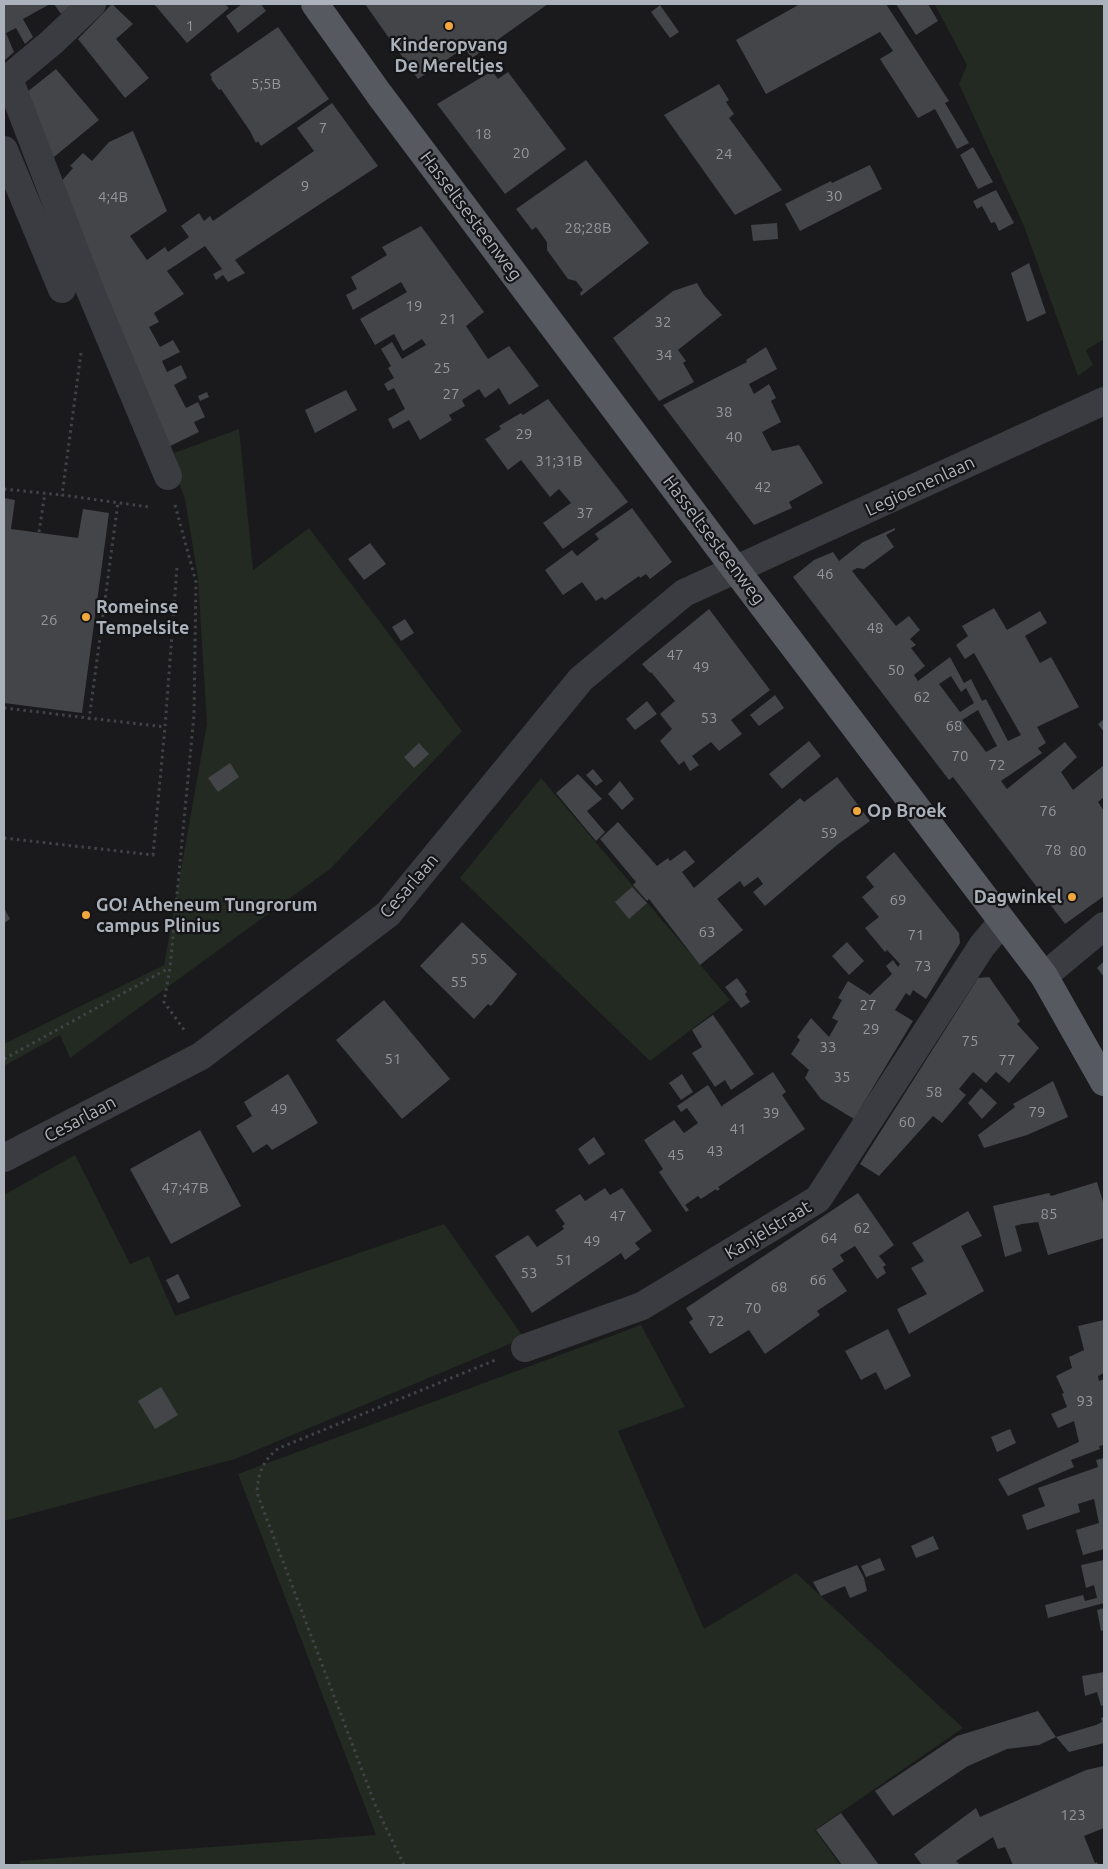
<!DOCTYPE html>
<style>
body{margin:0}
#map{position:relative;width:1108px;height:1869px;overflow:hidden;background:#1a1a1c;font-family:Ubuntu,sans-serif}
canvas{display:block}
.frame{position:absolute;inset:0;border:5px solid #acb2bb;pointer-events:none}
</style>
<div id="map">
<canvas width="1108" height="1869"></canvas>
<div class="frame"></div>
</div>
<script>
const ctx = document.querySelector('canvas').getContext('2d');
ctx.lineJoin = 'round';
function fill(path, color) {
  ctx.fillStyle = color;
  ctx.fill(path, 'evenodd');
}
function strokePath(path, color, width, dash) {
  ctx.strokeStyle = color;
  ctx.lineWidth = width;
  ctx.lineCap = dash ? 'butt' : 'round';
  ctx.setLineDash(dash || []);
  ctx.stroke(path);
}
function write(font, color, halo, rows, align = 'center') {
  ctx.font = font + ' Ubuntu,sans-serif';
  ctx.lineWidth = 4.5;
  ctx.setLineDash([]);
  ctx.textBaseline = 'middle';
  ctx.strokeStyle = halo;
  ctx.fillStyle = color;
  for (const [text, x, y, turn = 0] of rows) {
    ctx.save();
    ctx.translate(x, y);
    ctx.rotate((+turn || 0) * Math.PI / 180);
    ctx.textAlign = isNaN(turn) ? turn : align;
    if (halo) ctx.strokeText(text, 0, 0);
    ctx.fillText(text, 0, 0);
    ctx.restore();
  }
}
fill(new Path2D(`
 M937 4H1104V339L1086 350 1093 365 1078 376 1024 226 959 84 967 65 935 5Z
 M239 429 253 570 309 528 462 731 330 869 70 1058 60 1035 4 1066V1044L164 965 207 724 198 578 185 499 169 455Z
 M541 778 730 1000 650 1061 460 878Z
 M75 1155 130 1264 149 1256 175 1316 444 1224 524 1338 235 1459 4 1521V1195Z
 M641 1325 685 1407 618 1431 704 1629 796 1573 963 1728 815 1830 840 1865H21L19 1861 376 1835 238 1474Z`), '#222a22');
fill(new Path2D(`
 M4 4H50L23 19 33 37 25 44 16 28 6 33 14 52 4 61Z
 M54 4H72L61 14Z
 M112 4 133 24 116 39 149 78 125 98 78 39Z
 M154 4H225L229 8 187 43Z
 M242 4H261L266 11 238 33 226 16Z
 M365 4H548L472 58 464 48 418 79Z
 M800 4H886L949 101 945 103 969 143 957 149 935 109 918 118 880 59 893 51 880 32 766 94 736 40Z
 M896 4H928L938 21 916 35Z
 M660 5 679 32 670 38 651 12Z
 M278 27 329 99 261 146 258 141 256 143 250 131 221 89 219 90 211 79 212 78 210 74Z
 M56 69 99 120 49 161 22 96Z
 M492 71 498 79 508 72 566 149 505 194 437 104Z
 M719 84 729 100 726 102 734 114 729 118 782 190 735 215 664 115Z
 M332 103 378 166 235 260 245 273 228 282 223 275 216 280 213 274 222 269 205 246 167 271 184 294 154 313 159 322 149 327 160 347 173 340 180 352 162 361 167 372 181 365 187 378 174 385 186 408 198 402 205 417 194 422 199 432 168 447 59 184 73 168 70 166 83 153 92 161 109 142 133 131 167 211 130 236 147 260 165 247 168 252 189 237 181 226 199 213 204 221 210 216 213 221 314 151 297 128Z
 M973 147 993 182 978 189 960 155Z
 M586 160 649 243 581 296 580 293 583 290 576 281 568 279 547 250V242L536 227 532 230 516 209Z
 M870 165 882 189 800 231 785 204 831 181 832 183Z
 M996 190 1014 223 999 231 995 222 991 223 982 206 977 209 973 201Z
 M777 223 778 239 753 241 751 225Z
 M421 226 484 312 466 326 488 359 509 346 539 386 509 405 499 388 485 398 479 389 462 400 465 406 449 415 452 420 420 440 409 420 393 429 388 419 405 409 394 388 388 391 384 384 394 378 388 368 391 366 381 349 392 342 402 359 426 345 422 339 403 351 394 334 375 345 360 319 407 292 401 282 353 310 346 295 357 289 351 277 387 255 382 247Z
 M1029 263 1046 313 1027 322 1011 273Z
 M697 283 704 295 722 315 678 350 686 361 683 363 694 382 659 401 613 338 673 291Z
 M766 347 777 369 749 384 754 394 769 384 776 398 771 401 781 422 762 432 772 451 799 445 823 483 789 502 792 508 754 525 663 405 747 362 746 360Z
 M346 390 357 410 315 433 305 410Z
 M207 392 209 397 200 401 198 396Z
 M548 399 628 502 563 549 543 523 571 503 559 489 550 497 521 460 508 470 485 439 501 429 499 426 521 413 523 415Z
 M4 498 15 500 11 529 78 538 83 509 109 513 82 713 4 703Z
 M632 508 672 562 650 579 646 574 640 578 639 576 605 600 602 597 596 601 582 582 563 595 545 570 572 550 577 556 599 539 595 534Z
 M895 528V530L886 535 894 547 864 569 857 568 852 571 896 626 909 616 920 630 910 639 916 645 911 648 925 666 914 675 918 681 950 657 964 683 971 679 982 701 986 699 1008 741 1021 735 974 653 965 659 956 645 968 636 962 626 994 608 1007 630 1040 611 1047 623 1025 636 1040 663 1051 657 1079 707 1037 727 1046 743 1038 748 1042 753 1001 781 1007 789 1065 742 1077 757 1061 772 1073 790 1104 765V797L1098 802 1104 811V896L1065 924 953 777 949 780 793 577 814 560 833 552 839 561 863 542ZM951 676 961 692 966 688 974 703 960 712 939 684ZM978 710 997 746 986 752 962 720Z
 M370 543 386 564 364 580 348 559Z
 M709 609 770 690 731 720 742 734 719 751 711 742 692 756 699 765 690 771 684 761 679 765 660 741 672 729 660 714 675 701 651 672 650 673 642 664Z
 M405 619 414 633 401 641 392 627Z
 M775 695 784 708 759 726 750 715Z
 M647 701 657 714 635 730 626 719Z
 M1104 719V732L1098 724Z
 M809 741 821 756 782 789 769 774Z
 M419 743 429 754 414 768 404 757Z
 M230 763 239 777 218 792 208 778Z
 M593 769 603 781 596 786 586 775Z
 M578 774 602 799 587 811 605 832 596 841 556 793Z
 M837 777 870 821 837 845 765 906 753 892 763 884 758 877 744 887 740 881 717 899 743 930 700 965 649 899 647 901 633 885 636 882 600 839 618 822 657 866 668 858 670 861 685 850 695 862 682 872 694 888 800 798 804 802Z
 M620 781 634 799 622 810 608 794Z
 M894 852 959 933 960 943 926 999 913 990 910 996 906 993 895 1010 913 1021 854 1119 821 1099 805 1078 809 1070 791 1054 800 1040 797 1037 811 1018 829 1037 838 1021 832 1018 842 1000 838 998 848 981 870 995 892 974 886 966 893 960 898 967 900 964 887 950 885 952 865 928 879 917 862 897 874 887 866 877Z
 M632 887 647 903 629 919 615 902Z
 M4 908 10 919 4 923Z
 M462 922 517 974 491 1006 488 1004 474 1019 420 966Z
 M847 942 864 961 849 975 832 956Z
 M1104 961V977L1097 968Z
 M989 977 1020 1021 1017 1024 1039 1048 1009 1083 996 1072 986 1083 973 1072 959 1089 966 1095 942 1123 933 1116 879 1176 860 1164 978 978Z
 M737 978 747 992 745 994 750 1002 741 1008 725 987Z
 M384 1000 450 1079 402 1119 336 1040Z
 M713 1015 754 1074 731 1090 725 1080 715 1087 692 1053 702 1047 692 1030Z
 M773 1072 786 1092 782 1095 805 1129 718 1187 720 1189 717 1191 716 1189 701 1199 698 1196 685 1205 689 1210 686 1212 659 1172 663 1169 644 1140 674 1120 684 1133 698 1123 687 1108 681 1112 677 1106 708 1085 722 1107 723 1105Z
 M288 1074 318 1123 272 1150 267 1144 253 1153 236 1126 252 1116 244 1102Z
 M682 1074 693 1092 681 1100 669 1083Z
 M1053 1081 1068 1117 1027 1135 984 1148 978 1135 1015 1107 1013 1104Z
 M981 1088 997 1103 982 1119 968 1103Z
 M200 1130 241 1206 171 1244 130 1169Z
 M594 1137 605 1154 589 1165 578 1149Z
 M1097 1182 1104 1205V1238L1048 1255 1038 1222 1022 1224 1015 1226 1022 1251 1005 1257 993 1206 1049 1193 1051 1196Z
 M605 1188 610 1195 622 1188 652 1231 635 1243 640 1249 625 1260 621 1253 532 1313 495 1256 528 1235 537 1247 564 1229 562 1226 565 1224 555 1210 580 1194 585 1201Z
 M858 1193 894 1245 879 1256 886 1265 883 1267 886 1273 877 1279 855 1246 840 1255 844 1261 832 1269 847 1291 817 1311 820 1315 765 1354 749 1330 710 1354 689 1322 693 1319 686 1308Z
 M968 1211 982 1236 961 1246 984 1291 909 1334 897 1309 927 1294 911 1268 924 1261 912 1243Z
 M178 1274 190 1298 178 1303 166 1280Z
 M1104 1320V1373L1098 1376 1099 1381 1104 1379V1445L1099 1446 1100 1449 1071 1460 1074 1467 1008 1496 998 1479 1079 1442 1074 1421 1058 1428 1051 1414 1067 1407 1062 1394 1064 1393 1056 1376 1072 1368 1069 1357 1084 1350 1078 1326Z
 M888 1329 911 1376 885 1390 876 1372 861 1380 845 1351Z
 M161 1387 178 1415 155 1429 138 1401Z
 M1010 1429 1016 1443 997 1452 991 1437Z
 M1104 1458V1549L1083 1555 1076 1530 1099 1523 1094 1499 1078 1504 1080 1512 1027 1530 1022 1515 1045 1506 1038 1488 1098 1467 1096 1460Z
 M933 1536 939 1549 916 1558 911 1546Z
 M880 1558 885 1570 866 1577 861 1566Z
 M1104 1560V1603L1048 1618 1045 1605 1083 1595 1085 1601 1097 1598 1094 1585 1086 1588 1081 1565Z
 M857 1565 864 1578 867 1591 850 1598 845 1586 821 1596 813 1582Z
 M1104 1608V1630L1101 1631 1097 1610Z
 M1104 1672V1705L1101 1706 1097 1692 1085 1696 1082 1676Z
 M1038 1711 1056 1737 1096 1725 1102 1722 1101 1718 1104 1717V1743L1069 1752 1056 1737 1039 1745 1007 1749 968 1766 893 1816 875 1791 957 1736Z
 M1104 1766V1828L1084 1836 1095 1863 1097 1862 1098 1865H1013L1005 1847 998 1849 993 1837 956 1861 960 1865H922L914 1854 976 1808 980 1817 1086 1770Z
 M841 1813 879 1865H842L816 1830Z`), '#444549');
strokePath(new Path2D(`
 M81 353 62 495 149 507
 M4 489 62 495
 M175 505 196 582 194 715 170 968 164 1002 185 1031
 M39 532 45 493
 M4 708 165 727
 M89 720 118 502
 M4 838 153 855 165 727 177 567
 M4 1059 169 968
 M404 1865 376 1807 257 1493C258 1473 263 1460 279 1448L498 1359`), '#414348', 3, [2.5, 4]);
strokePath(new Path2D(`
 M9 79 90 290 168 476
 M4 82 52 42 92 4
 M4 150 62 289
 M1044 976 1104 926
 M4 1158 201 1056 388 914 581 679 684 593 1104 401
 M525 1348 642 1306 818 1199 982 946 1002 922`), '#3b3c41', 28);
strokePath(new Path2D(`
 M315 4 379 94 736 570 1044 976 1104 1082`), '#575960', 28);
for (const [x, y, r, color] of [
 [449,26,5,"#f0a83d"],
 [86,617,5,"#f0a83d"],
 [857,811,5,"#f0a83d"],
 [1072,897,5,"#f0a83d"],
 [86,915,5,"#f0a83d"]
]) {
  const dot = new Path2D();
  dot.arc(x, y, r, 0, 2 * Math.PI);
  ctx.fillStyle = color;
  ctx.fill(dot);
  strokePath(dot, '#151517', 2);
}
write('15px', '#92979e', null, [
 ["1",190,26],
 ["5;5B",266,84],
 ["7",323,128],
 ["18",483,134],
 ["20",521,153],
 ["24",724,154],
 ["9",305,186],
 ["30",834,196],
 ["4;4B",113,197],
 ["28;28B",588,228],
 ["19",414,306],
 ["21",448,319],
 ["32",663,322],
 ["34",664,355],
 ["25",442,368],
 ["27",451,394],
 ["38",724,412],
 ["29",524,434],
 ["40",734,437],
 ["31;31B",559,461],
 ["42",763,487],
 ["37",585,513],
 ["46",825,574],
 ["26",49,620],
 ["48",875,628],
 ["47",675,655],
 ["49",701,667],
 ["50",896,670],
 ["62",922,697],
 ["53",709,718],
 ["68",954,726],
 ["70",960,756],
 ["72",997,765],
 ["76",1048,811],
 ["59",829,833],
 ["78",1053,850],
 ["80",1078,851],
 ["69",898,900],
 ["63",707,932],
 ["71",916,935],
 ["55",479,959],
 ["73",923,966],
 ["55",459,982],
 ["27",868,1005],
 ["29",871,1029],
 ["75",970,1041],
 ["33",828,1047],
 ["51",393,1059],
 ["77",1007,1060],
 ["35",842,1077],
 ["58",934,1092],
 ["49",279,1109],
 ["79",1037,1112],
 ["39",771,1113],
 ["60",907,1122],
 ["41",738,1129],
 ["43",715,1151],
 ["45",676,1155],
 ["47;47B",185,1188],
 ["85",1049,1214],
 ["47",618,1216],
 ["62",862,1228],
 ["64",829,1238],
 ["49",592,1241],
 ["51",564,1260],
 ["53",529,1273],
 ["66",818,1280],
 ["68",779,1287],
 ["70",753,1308],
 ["72",716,1321],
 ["93",1085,1401],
 ["123",1073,1815]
]);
write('bold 18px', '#acb2bb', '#151517', [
 ["Kinderopvang",449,45,"center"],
 ["De Mereltjes",449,66,"center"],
 ["Romeinse",96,607],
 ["Tempelsite",96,628],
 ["Op Broek",867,811],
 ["Dagwinkel",1062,897,"right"],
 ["GO! Atheneum Tungrorum",96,905],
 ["campus Plinius",96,926]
], 'left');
write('18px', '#acb2bb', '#151517', [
 ["Hasseltsesteenweg",471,216,53],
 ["Legioenenlaan",920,486,-25],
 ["Hasseltsesteenweg",714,540,53],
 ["Cesarlaan",409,886,-49],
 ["Cesarlaan",80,1119,-28],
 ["Kanjelstraat",768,1230,-31]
]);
</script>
